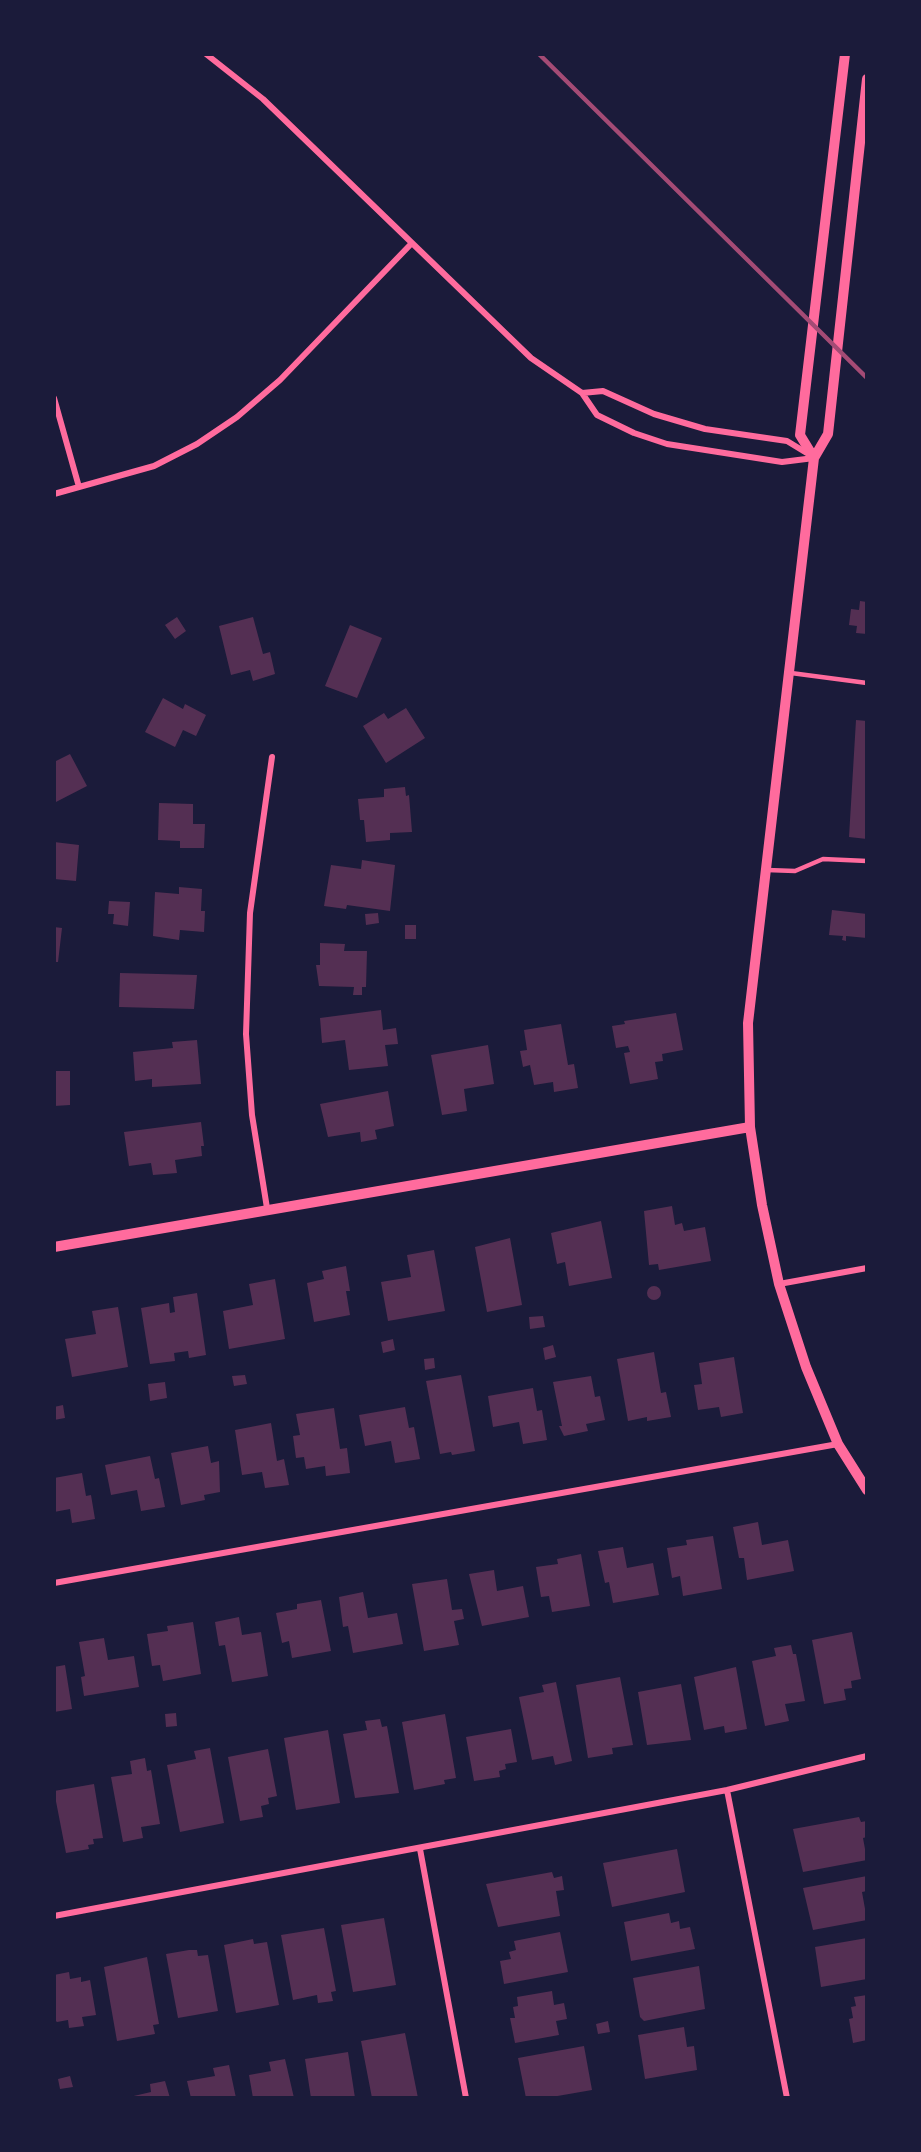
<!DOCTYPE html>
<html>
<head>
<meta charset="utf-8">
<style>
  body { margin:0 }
  #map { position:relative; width:921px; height:2152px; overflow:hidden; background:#1b1b3a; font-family:Mulish,sans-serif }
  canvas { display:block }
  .frame { position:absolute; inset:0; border:56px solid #1b1b3a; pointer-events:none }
</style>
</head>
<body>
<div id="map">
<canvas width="921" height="2152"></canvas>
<div class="frame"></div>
</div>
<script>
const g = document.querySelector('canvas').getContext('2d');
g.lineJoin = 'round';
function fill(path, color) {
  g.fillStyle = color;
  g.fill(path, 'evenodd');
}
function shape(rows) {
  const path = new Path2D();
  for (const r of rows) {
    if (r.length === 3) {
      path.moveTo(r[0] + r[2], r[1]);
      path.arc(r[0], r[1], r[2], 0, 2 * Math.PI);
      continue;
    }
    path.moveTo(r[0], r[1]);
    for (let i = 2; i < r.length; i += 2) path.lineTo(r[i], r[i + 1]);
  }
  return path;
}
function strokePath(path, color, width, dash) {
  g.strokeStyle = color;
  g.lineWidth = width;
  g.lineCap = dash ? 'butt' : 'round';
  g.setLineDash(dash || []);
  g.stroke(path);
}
const building = shape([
  [860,601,867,602,867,634,856,633,857,626,849,625,851,609,859,610],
  [177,617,186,631,175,639,165,625],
  [253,617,263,654,270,652,275,674,253,681,250,670,231,675,219,626],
  [350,625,382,638,357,698,325,686],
  [163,698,183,709,185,704,206,715,196,736,183,730,175,747,145,732],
  [406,708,425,738,386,763,363,726,384,713,388,719],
  [856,720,867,721,867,839,849,837],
  [70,754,87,786,54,803,54,762],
  [405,787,406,796,409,795,412,832,390,833,390,840,366,842,364,820,360,820,358,799,384,797,384,789],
  [159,803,193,804,193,824,205,824,204,848,180,848,180,841,158,840],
  [54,842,79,845,76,881,54,879],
  [362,860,395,865,390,911,347,905,346,909,324,906,331,865,361,869],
  [179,887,202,889,201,911,205,911,204,932,180,930,179,940,153,936,155,892,179,894],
  [109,901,130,902,128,926,113,924,114,914,108,914],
  [832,910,867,914,867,938,846,936,846,941,842,940,843,936,829,935],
  [378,913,379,923,366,925,365,914],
  [405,925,416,925,416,939,405,939],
  [54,927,62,928,58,962,54,962],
  [320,943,345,944,344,951,367,951,366,987,362,987,362,995,353,995,354,987,319,986,316,965,320,965],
  [120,973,197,975,194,1009,119,1007],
  [381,1010,383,1030,396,1028,398,1044,385,1045,388,1066,349,1070,345,1040,322,1043,320,1018],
  [676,1013,683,1050,662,1054,663,1061,655,1062,658,1079,630,1084,624,1053,630,1052,628,1046,616,1048,612,1026,625,1024,624,1021],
  [561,1024,568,1065,574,1064,578,1088,554,1092,553,1082,534,1085,530,1065,523,1067,520,1051,527,1050,524,1030],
  [197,1040,201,1084,152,1087,152,1079,135,1081,133,1052,173,1048,172,1042],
  [488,1045,494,1084,464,1089,467,1111,442,1115,431,1055],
  [54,1071,70,1071,70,1105,54,1106],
  [388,1091,394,1126,375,1130,377,1139,361,1142,360,1132,328,1137,320,1104],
  [201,1122,204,1146,201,1146,202,1156,175,1160,177,1173,153,1175,151,1163,129,1166,124,1132],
  [672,1206,675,1225,682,1223,684,1231,705,1227,711,1261,659,1270,658,1264,649,1265,644,1211],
  [601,1221,612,1278,569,1286,565,1262,557,1264,551,1233],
  [510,1238,522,1305,487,1312,475,1247],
  [434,1250,445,1311,388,1321,381,1282,411,1277,407,1255],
  [346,1266,350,1291,346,1291,350,1315,314,1322,307,1283,324,1279,322,1271],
  [275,1279,285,1339,229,1349,223,1311,253,1305,249,1284],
  [654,1293,7],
  [197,1293,206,1355,189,1358,188,1351,174,1353,175,1361,150,1364,141,1308,169,1303,170,1313,175,1312,173,1297],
  [118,1307,128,1367,72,1377,65,1339,96,1334,92,1311],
  [543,1316,545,1327,530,1329,529,1317],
  [393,1339,395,1350,383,1353,381,1342],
  [553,1345,556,1357,545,1360,543,1348],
  [654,1352,661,1393,666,1392,671,1417,647,1421,647,1417,628,1421,617,1359],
  [734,1357,743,1413,721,1417,719,1407,698,1410,694,1385,702,1384,699,1363],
  [434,1358,435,1368,425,1370,424,1359],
  [245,1375,247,1384,234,1386,232,1376],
  [461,1375,475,1451,452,1455,451,1452,440,1454,426,1381],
  [591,1376,595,1397,600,1396,605,1420,586,1424,588,1431,564,1436,559,1426,562,1426,553,1382],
  [165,1382,167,1398,150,1401,148,1384],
  [533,1388,537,1411,542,1410,547,1440,523,1444,519,1422,493,1427,488,1396],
  [63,1405,65,1418,54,1420,54,1407],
  [405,1407,409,1428,414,1427,420,1459,395,1463,391,1441,365,1446,359,1415],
  [334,1408,340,1449,347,1448,350,1473,326,1476,325,1466,306,1469,304,1457,296,1458,293,1436,300,1435,296,1414],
  [271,1423,277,1461,284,1459,289,1485,265,1488,262,1472,242,1475,235,1430],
  [208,1446,211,1463,219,1461,220,1492,204,1495,205,1500,181,1505,171,1453],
  [150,1456,155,1479,159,1478,165,1507,141,1511,137,1490,111,1495,105,1465],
  [82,1473,86,1496,91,1495,95,1519,72,1523,70,1509,54,1512,54,1478],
  [758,1522,762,1545,788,1540,794,1571,747,1580,744,1558,739,1558,733,1527],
  [713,1536,722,1589,683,1596,680,1576,672,1578,667,1548,687,1545,686,1540],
  [623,1547,627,1568,653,1563,659,1595,613,1603,609,1582,605,1583,598,1551],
  [581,1554,590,1606,552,1612,549,1596,541,1597,536,1567,558,1564,557,1559],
  [494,1570,497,1591,523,1586,529,1617,482,1626,469,1574],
  [447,1579,452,1610,462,1609,464,1619,454,1621,459,1645,424,1651,412,1584],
  [363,1592,368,1618,397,1613,403,1644,353,1653,348,1626,343,1627,339,1597],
  [321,1600,331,1651,292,1658,289,1641,282,1643,276,1613,297,1609,297,1604],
  [239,1617,242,1635,261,1632,268,1676,232,1682,225,1645,219,1646,215,1622],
  [193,1622,201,1674,163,1681,160,1665,152,1666,147,1634,168,1631,167,1626],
  [852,1632,861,1679,851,1681,852,1688,844,1689,846,1700,824,1704,812,1640],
  [104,1638,108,1660,134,1656,139,1687,84,1696,81,1677,85,1676,79,1642],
  [791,1645,793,1654,796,1654,805,1701,785,1704,789,1721,765,1726,752,1661,776,1656,774,1648],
  [65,1665,72,1709,54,1712,54,1667],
  [736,1667,747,1729,725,1733,724,1726,704,1730,694,1677],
  [620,1677,633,1745,612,1748,613,1754,588,1758,576,1685],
  [556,1682,572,1761,555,1765,553,1756,532,1760,519,1697,544,1692,542,1685],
  [681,1684,691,1740,647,1745,638,1692],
  [176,1713,177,1726,166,1727,165,1714],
  [445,1714,456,1778,444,1780,445,1784,414,1790,402,1722],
  [380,1719,382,1727,387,1726,399,1793,355,1798,343,1734,367,1730,365,1721],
  [511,1729,517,1762,505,1764,506,1769,499,1771,500,1777,474,1781,466,1737],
  [328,1730,340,1803,296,1810,284,1738],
  [210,1748,224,1823,180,1832,167,1765,196,1759,194,1751],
  [268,1749,277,1796,268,1798,269,1804,261,1806,263,1817,240,1821,228,1757],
  [145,1758,147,1771,151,1770,160,1824,141,1827,143,1838,123,1842,111,1777,132,1774,130,1761],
  [94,1784,103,1838,93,1839,94,1844,88,1845,89,1849,66,1853,54,1791],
  [859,1817,861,1822,867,1821,867,1837,863,1838,867,1860,803,1872,793,1829],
  [677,1849,685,1892,612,1907,603,1863],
  [552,1872,554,1878,562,1876,564,1890,556,1891,560,1916,498,1927,486,1884],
  [867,1876,867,1891,862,1892,867,1920,813,1930,803,1888],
  [669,1913,671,1923,679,1921,680,1929,690,1927,695,1949,631,1961,624,1922],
  [384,1918,396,1985,353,1992,341,1925],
  [324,1928,336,1991,331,1992,333,2001,318,2003,317,1995,293,2000,281,1935],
  [560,1932,568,1972,504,1984,500,1961,511,1959,509,1952,516,1950,514,1941],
  [867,1938,867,1979,821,1987,815,1947],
  [253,1939,254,1944,267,1942,279,2005,236,2013,224,1945],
  [189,1950,197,1950,198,1956,208,1955,218,2011,178,2018,166,1954],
  [147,1957,159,2024,153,2025,155,2034,117,2041,104,1967],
  [699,1966,705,2009,644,2021,640,2017,633,1978],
  [69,1972,70,1979,81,1977,81,1982,90,1980,96,2015,82,2017,84,2026,69,2028,68,2020,57,2022,54,2019,54,1975],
  [552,1991,554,2005,564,2003,567,2019,556,2021,559,2035,515,2043,510,2018,515,2018,513,2007,518,2006,517,1997],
  [867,1995,867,2040,853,2043,849,2019,853,2018,851,2007,856,2006,854,1997],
  [608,2021,610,2032,598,2034,596,2024],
  [684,2027,687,2047,694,2046,697,2070,645,2079,638,2035],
  [405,2033,418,2098,372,2098,361,2041],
  [584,2046,592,2090,546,2098,526,2098,518,2058],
  [348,2052,355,2098,311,2098,305,2059],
  [285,2059,294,2098,253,2098,249,2075,271,2071,269,2062],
  [229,2065,236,2098,191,2098,187,2081,215,2076,213,2068],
  [70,2076,73,2087,60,2089,58,2079],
  [165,2081,170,2098,125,2098,151,2092,150,2084]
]);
const service = shape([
  [791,673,867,683],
  [767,870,795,871,823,859,867,861]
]);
const minor = shape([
  [206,54,263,99,531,358,582,393,597,415,634,433,667,444,782,462,814,458],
  [582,393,603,391,654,414,705,429,787,441,810,455],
  [54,398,79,487],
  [54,494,154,466,197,444,237,417,280,380,411,244],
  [267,1208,252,1115,246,1034,250,913,272,757],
  [779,1284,867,1268],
  [54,1583,838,1444],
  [727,1790,787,2098],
  [420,1849,466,2098],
  [54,1916,727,1790,867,1756]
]);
const tertiary = shape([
  [867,79,828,434,814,458,748,1023,750,1127,762,1205,779,1284,806,1367,838,1444,867,1490],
  [814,458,800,435,845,54],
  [54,1247,750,1127]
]);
const rail = shape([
  [539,54,867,378]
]);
fill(building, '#542f53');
strokePath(service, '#ff6b9d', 4.5);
strokePath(minor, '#ff6b9d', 6);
strokePath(tertiary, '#ff6b9d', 10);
strokePath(rail, '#a44b75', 4.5);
</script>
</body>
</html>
